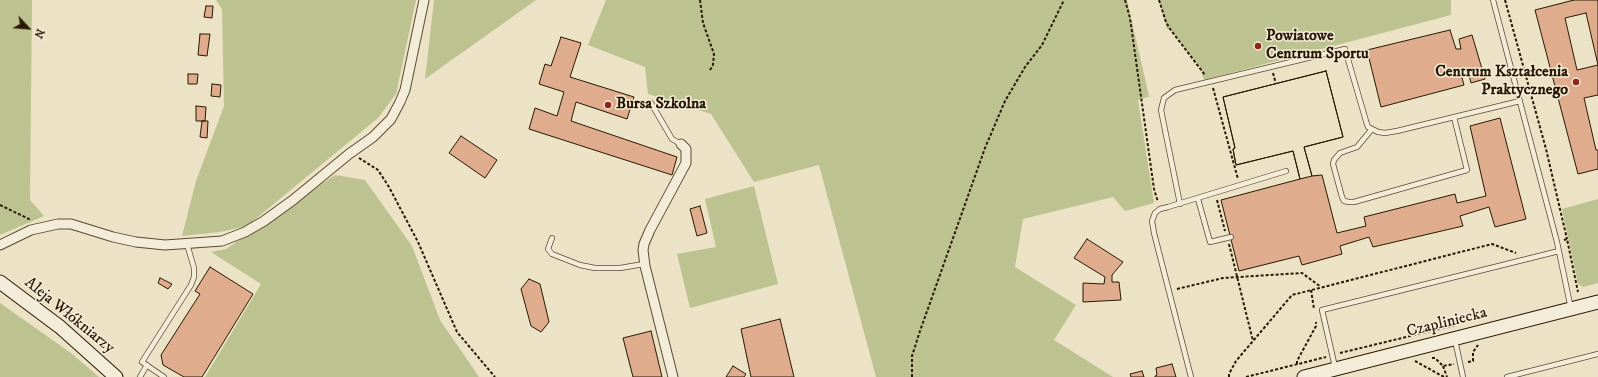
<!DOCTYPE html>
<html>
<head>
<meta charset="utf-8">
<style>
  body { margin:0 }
  #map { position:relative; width:1598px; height:377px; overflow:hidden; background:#ece2c5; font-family:"IM FELL DW Pica",serif }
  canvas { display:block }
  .north { position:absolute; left:8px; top:8px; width:40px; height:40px; -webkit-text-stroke:3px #f3ecd9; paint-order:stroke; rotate:116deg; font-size:11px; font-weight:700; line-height:16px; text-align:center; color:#291801 }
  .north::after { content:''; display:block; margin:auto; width:14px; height:18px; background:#291801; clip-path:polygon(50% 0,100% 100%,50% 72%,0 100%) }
</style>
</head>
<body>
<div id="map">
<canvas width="1598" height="377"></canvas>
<div class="north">N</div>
</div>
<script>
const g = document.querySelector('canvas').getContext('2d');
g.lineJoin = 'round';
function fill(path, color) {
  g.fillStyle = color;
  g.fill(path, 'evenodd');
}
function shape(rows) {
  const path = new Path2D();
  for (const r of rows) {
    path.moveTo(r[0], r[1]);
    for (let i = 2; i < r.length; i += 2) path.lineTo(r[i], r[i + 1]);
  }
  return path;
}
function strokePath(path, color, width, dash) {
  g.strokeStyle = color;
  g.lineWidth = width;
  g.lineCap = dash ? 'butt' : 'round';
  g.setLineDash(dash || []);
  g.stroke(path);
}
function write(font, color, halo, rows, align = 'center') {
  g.font = font + ' "IM FELL DW Pica",serif';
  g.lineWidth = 3;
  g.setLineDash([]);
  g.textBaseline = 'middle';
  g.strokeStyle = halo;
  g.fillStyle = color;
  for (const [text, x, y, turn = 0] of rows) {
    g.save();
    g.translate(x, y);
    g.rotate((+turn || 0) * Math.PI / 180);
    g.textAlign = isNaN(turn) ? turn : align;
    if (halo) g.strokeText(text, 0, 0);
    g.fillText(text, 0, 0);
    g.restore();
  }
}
const green = shape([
  [0,0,32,0,30,200,44,216,0,235],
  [216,0,416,0,396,94,378,118,247,226,220,232,182,236,196,181,224,106,222,9],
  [434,0,536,0,425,79],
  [606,0,1127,0,1149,96,1154,95,1138,100,1154,203,1125,211,1113,197,1023,219,1015,267,1076,305,1054,340,1113,377,876,377,819,165,754,182,711,114,648,94,645,67,588,45],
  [1159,0,1451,0,1451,15,1204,80,1200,67,1170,29,1167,29],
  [335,175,365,180,412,246,440,320,479,377,205,377,261,284,211,252,226,249],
  [754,186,778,284,690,308,677,254,716,247,705,199],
  [1598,199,1598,283,1583,287,1578,284,1562,209],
  [0,303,71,353,99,377,0,377]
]);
const building = shape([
  [1574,0,1598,0,1598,95,1584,98,1596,150,1598,150,1598,169,1578,174,1535,10,1574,0],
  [1586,13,1598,65,1577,70,1565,18,1586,13],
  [206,6,213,6,212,18,204,17,206,6],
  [1450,30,1456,49,1461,49,1459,39,1472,35,1485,79,1471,83,1468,71,1460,71,1464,85,1381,107,1367,50,1450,30],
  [200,34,210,34,207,56,198,55,200,34],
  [561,37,581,43,570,77,634,97,627,119,576,102,571,121,677,157,672,175,529,129,535,108,557,116,564,92,539,84,545,64,551,66,561,37],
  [1326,71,1343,137,1304,147,1312,176,1300,179,1293,151,1236,165,1233,149,1235,148,1223,97,1326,71],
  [1326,71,1343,137,1304,147,1312,176,1322,175,1337,233,1366,226,1364,217,1455,194,1457,203,1486,196,1470,126,1500,118,1526,219,1495,227,1489,207,1460,216,1463,226,1373,247,1369,237,1340,246,1342,254,1302,265,1299,256,1239,271,1221,200,1300,179,1293,151,1236,165,1233,149,1235,148,1223,97,1326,71],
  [188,74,198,74,197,84,188,84,188,74],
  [212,84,221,85,220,97,211,96,212,84],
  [196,106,206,107,205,121,196,121,196,106],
  [202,121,208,121,207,138,200,137,202,121],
  [461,136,497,160,485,178,449,153,461,136],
  [700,206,707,233,697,236,690,209,700,206],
  [1087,239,1123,262,1112,275,1112,282,1119,282,1121,300,1083,302,1083,283,1104,284,1105,277,1074,258,1087,239],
  [210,267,253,294,202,377,184,377,163,365,161,355,200,294,195,291,210,267],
  [160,278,172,284,168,289,158,283,160,278],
  [529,279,540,284,549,322,541,332,531,326,521,289,529,279],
  [780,319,794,377,751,377,741,329,780,319],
  [651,331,662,377,633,377,623,338,651,331],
  [1172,364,1176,377,1155,377,1155,376,1157,375,1156,368,1172,364],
  [733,366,746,374,744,377,726,377,733,366],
  [1142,371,1144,377,1131,377,1130,374,1142,371]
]);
const path = shape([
  [700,0,703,23,714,54,713,65,710,70],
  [1125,0,1130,18,1154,189,1158,202],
  [1159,0,1166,22,1170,29,1205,75],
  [1505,0,1546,149,1567,239],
  [1273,73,1276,84],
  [1213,88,1238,179],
  [359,158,378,170,389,187,418,242,457,332,495,377],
  [1217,200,1225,231],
  [0,205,31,220],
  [1564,240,1567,239,1578,292],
  [1229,244,1253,341],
  [1177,289,1223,278,1302,273,1321,287],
  [1311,290,1314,309],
  [1340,353,1456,325],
  [1432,358,1435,358,1443,366,1454,364],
  [1415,361,1444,377],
  [1468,362,1473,361,1473,352,1478,345],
  [1297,364,1297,361,1316,326,1316,322],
  [1443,366,1447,377],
  [912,377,912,356,920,331,985,148,1005,101,1025,67,1042,45,1064,0],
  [1229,377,1229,374,1236,361,1292,295,1492,244,1516,253],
  [1246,377,1326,357]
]);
const lane = shape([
  [1493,0,1557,242,1571,309],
  [651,103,672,139,681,144],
  [1372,129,1357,147,1340,153,1334,160,1333,164,1342,197,1344,201,1349,202,1354,202,1467,170,1454,117],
  [1198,199,1210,242,1231,237],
  [1180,204,1161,110,1164,98,1175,90,1345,49,1366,121,1368,127,1378,132,1385,133,1397,131,1520,101],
  [552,238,548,249,552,254,580,265,595,268,620,268,644,264],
  [1455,340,1463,377],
  [1335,367,1322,310,1559,251],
  [140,377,147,365],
  [164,377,142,362,191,285,194,277,194,268,187,244],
  [1191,377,1154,233,1152,221,1155,213,1160,209,1168,207,1286,171],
  [1507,377,1598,354]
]);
const street = shape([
  [0,245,31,230,58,224,71,224,113,237,136,242,165,245,222,241,245,232,264,221,293,200,349,154,373,137,391,119,400,102,405,90,424,0],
  [673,377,645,266,643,250,644,244,650,230,686,163,686,149,681,144]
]);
const secondary = shape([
  [0,282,60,327,116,377],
  [1304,377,1598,302]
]);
const markers = [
  [1258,46,4,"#8f2418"],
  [1576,82,4,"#8f2418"],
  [608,105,4,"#8f2418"]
];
const poiNames = [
  ["Powiatowe",1266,37],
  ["Centrum Sportu",1266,55],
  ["Centrum Kształcenia",1568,73,"right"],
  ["Praktycznego",1568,91,"right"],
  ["Bursa Szkolna",616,105]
];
const streetNames = [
  ["Aleja Włókniarzy",69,316,39],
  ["Czapliniecka",1447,323,-14]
];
fill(green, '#bdc291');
fill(building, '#dfac8d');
strokePath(building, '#291801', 1);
strokePath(lane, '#5a4a32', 6);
strokePath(street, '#5a4a32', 11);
strokePath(secondary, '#291801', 15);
strokePath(path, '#291801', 2, [3, 2]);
strokePath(lane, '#f3ecd9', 4.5);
strokePath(street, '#f3ecd9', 9);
strokePath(secondary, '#f3ecd9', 13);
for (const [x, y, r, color] of markers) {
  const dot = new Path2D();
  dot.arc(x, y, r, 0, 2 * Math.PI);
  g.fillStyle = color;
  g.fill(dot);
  strokePath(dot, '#f3ecd9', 1.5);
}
write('bold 16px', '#291801', '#f3ecd9', poiNames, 'left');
write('16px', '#291801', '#f3ecd9', streetNames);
</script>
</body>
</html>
